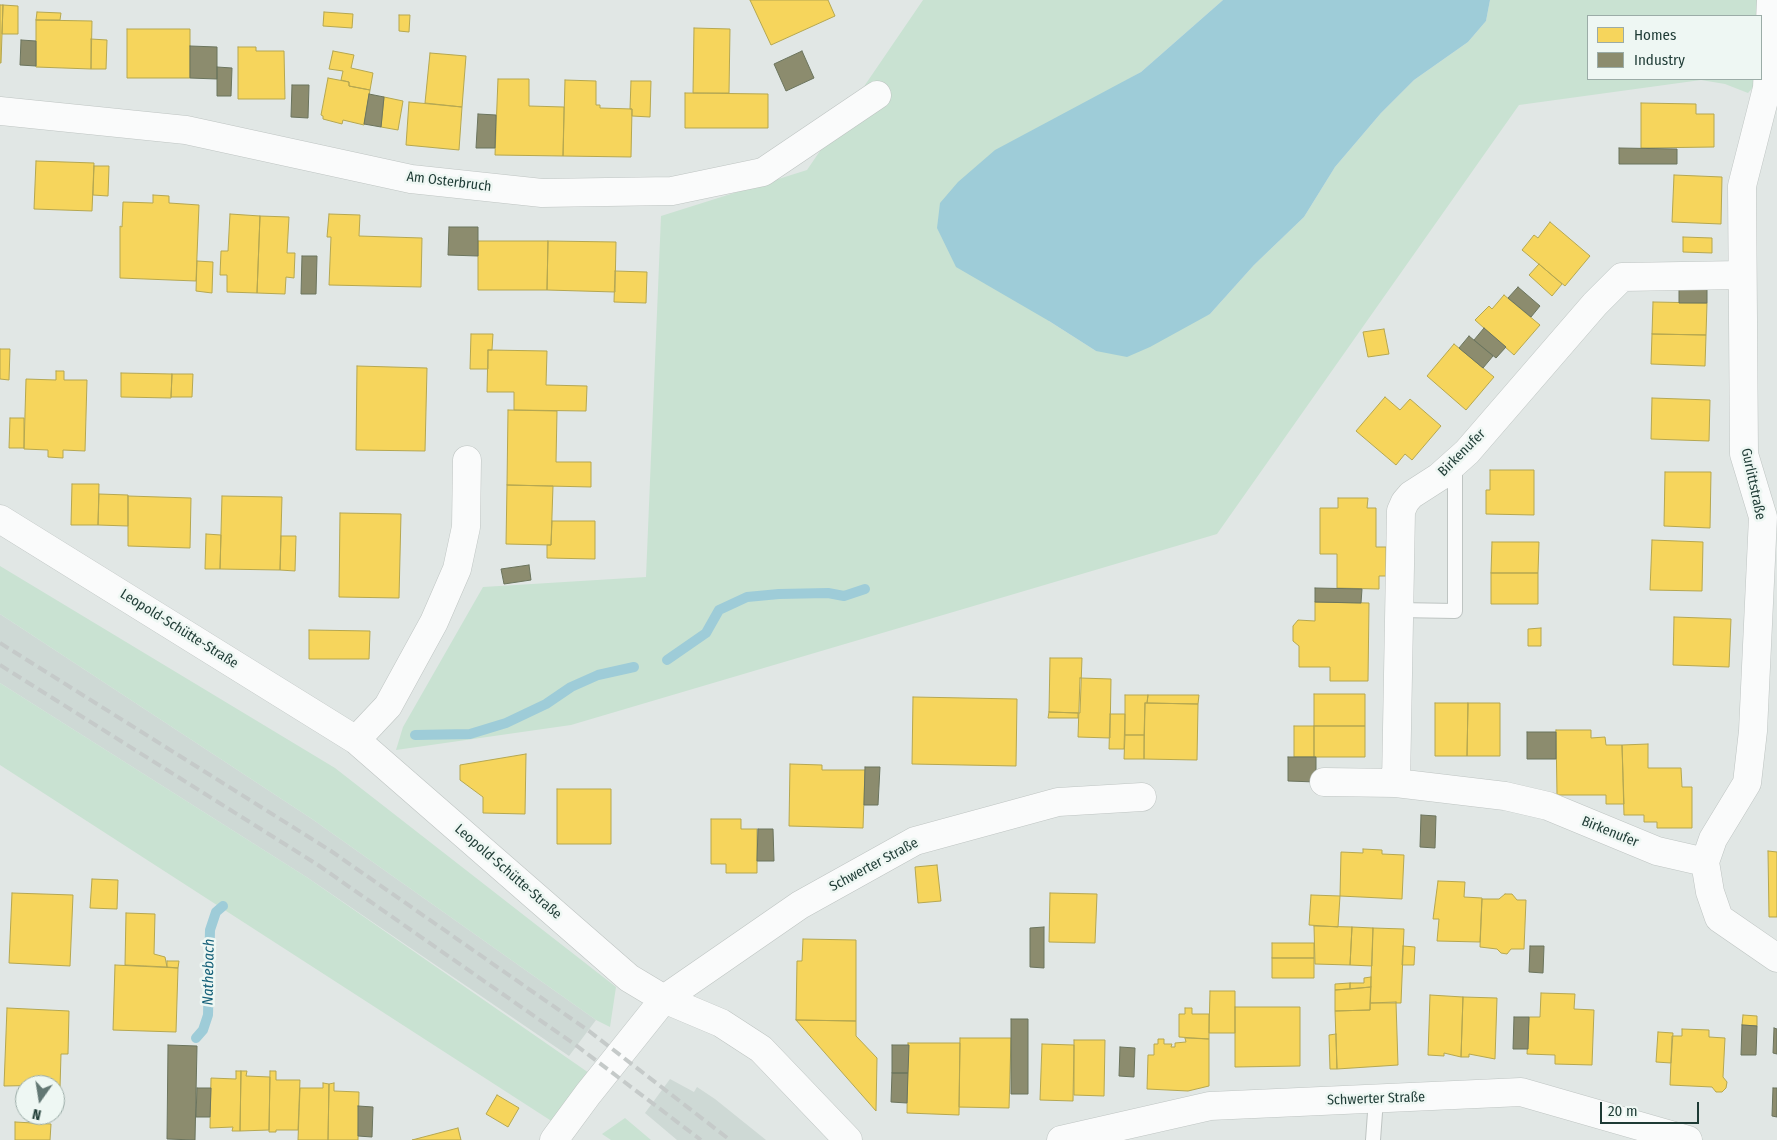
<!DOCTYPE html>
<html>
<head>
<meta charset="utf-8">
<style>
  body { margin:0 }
  #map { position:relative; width:1777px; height:1140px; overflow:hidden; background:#e1e7e5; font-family:"Fira Sans Condensed",sans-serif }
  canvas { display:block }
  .legend { position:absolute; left:1587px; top:15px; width:175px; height:65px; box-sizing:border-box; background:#eef7f3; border:1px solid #9baca7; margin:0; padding:6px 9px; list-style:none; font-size:15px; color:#1e3b35 }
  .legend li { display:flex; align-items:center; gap:10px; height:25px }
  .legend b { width:25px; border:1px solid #9baca7 }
  .north { position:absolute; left:15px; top:1075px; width:50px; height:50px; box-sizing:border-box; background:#eef7f3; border:1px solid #9baca7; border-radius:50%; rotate:193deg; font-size:14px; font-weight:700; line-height:20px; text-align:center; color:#1e3b35 }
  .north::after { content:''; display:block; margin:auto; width:18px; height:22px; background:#627773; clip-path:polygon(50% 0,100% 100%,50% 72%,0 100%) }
  .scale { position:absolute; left:1600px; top:1102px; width:99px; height:22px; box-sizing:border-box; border:2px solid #1e3b35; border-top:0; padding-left:6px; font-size:15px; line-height:18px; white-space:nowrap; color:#1e3b35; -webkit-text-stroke:4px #eef7f3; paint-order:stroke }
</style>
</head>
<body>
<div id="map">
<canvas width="1777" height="1140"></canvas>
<ul class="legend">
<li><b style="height:14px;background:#f6d55c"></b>Homes</li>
<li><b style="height:14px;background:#8c8c6e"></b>Industry</li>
</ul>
<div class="north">N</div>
<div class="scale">20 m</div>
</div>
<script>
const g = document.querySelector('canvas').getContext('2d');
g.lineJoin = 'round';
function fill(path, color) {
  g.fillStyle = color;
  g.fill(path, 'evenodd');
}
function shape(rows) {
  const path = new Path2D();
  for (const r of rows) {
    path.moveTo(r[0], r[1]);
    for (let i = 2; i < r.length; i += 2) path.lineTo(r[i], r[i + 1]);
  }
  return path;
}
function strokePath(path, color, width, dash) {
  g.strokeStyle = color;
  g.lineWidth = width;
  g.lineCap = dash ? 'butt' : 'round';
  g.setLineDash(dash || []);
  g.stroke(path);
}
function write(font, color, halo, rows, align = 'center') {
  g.font = font + ' "Fira Sans Condensed",sans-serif';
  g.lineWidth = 5;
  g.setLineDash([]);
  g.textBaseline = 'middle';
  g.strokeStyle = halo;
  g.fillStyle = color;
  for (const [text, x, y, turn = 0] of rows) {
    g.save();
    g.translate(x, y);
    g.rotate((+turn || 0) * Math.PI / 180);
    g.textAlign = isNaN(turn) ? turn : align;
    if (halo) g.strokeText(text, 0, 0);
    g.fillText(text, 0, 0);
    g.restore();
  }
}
const built = shape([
  [0,614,312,819,596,1020,569,1056,308,878,0,683],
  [670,1079,694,1092,697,1087,715,1099,766,1140,677,1140,645,1113]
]);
const green = shape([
  [923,0,1223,0,1141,72,1094,99,1049,321,1096,351,1210,314,1254,265,1304,217,1335,167,1381,113,1414,80,1468,42,1486,21,1490,0,1757,0,1757,16,1588,16,1588,79,1755,79,1755,85,1748,93,1725,84,1701,80,1519,105,1217,534,571,725,396,750,403,727,483,587,646,577,661,216,807,170],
  [0,566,335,768,616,987,610,1027,596,1020,312,819,0,614],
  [0,683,308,878,589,1073,553,1122,0,765],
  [625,1118,651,1140,611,1140,602,1134]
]);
const water = shape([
  [1223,0,1490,0,1486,21,1468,42,1414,80,1381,113,1335,167,1304,217,1254,265,1210,314,1150,347,1127,357,1096,351,1049,321,956,267,937,228,940,203,958,182,995,150,1141,72]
]);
const homes = shape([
  [750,0,828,0,835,16,771,45,750,0],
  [0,5,3,5,1,63,0,63,0,5],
  [3,5,18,6,18,34,2,34,3,5],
  [37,12,61,13,60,20,36,20,37,12],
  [324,12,353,14,352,28,323,26,324,12],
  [399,15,410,15,409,32,399,31,399,15],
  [36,20,92,21,91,69,36,67,36,20],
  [694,28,730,29,729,93,693,93,694,28],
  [127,29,190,29,190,78,127,78,127,29],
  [91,39,107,40,106,69,91,69,91,39],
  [238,47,256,47,256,51,284,51,285,99,238,99,238,47],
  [333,51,354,55,351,68,373,73,370,90,349,86,349,82,341,80,343,71,329,69,333,51],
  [430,53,466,56,462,107,425,103,430,53],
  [328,78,349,82,349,86,370,90,364,125,343,120,342,124,323,119,323,116,321,115,328,78],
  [498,79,529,79,529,106,564,107,563,156,495,155,498,79],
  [565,80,596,81,596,105,600,105,600,108,632,109,631,157,563,156,565,80],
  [631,81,651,81,650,117,632,116,632,109,630,109,631,81],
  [685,93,768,94,768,128,685,128,685,93],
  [384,97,403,101,398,130,381,127,384,97],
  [409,102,462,107,459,150,406,145,409,102],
  [1641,103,1696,104,1696,114,1714,114,1714,147,1641,148,1641,103],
  [36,161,94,163,92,211,34,209,36,161],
  [94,166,109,166,108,196,93,195,94,166],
  [1674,175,1722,177,1721,224,1672,222,1674,175],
  [153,195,169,196,169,203,199,205,196,281,120,278,120,226,122,227,123,202,153,203,153,195],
  [230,214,260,216,257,293,227,292,227,275,220,275,221,251,228,251,230,214],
  [329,214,360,215,359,236,422,238,421,287,329,285,331,237,327,237,329,214],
  [260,216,289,217,287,253,295,253,294,278,286,277,285,294,257,293,260,216],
  [1550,222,1590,256,1565,286,1522,250,1534,235,1538,238,1550,222],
  [1683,237,1712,238,1712,253,1683,252,1683,237],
  [478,241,548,241,547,290,478,290,478,241],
  [548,241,616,242,615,292,547,290,548,241],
  [197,261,213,262,212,293,196,291,197,261],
  [1539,264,1562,284,1552,296,1529,275,1539,264],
  [615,271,647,272,646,303,614,302,615,271],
  [1504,295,1540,325,1514,355,1475,320,1489,306,1492,309,1504,295],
  [1653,302,1707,303,1706,335,1652,334,1653,302],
  [1384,329,1389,354,1368,357,1363,332,1384,329],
  [471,334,493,334,492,350,488,350,488,369,470,369,471,334],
  [1652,334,1706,335,1705,366,1651,364,1652,334],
  [1454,344,1494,377,1466,410,1427,376,1454,344],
  [0,349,10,349,9,380,0,379,0,349],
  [488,350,547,351,546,385,587,386,586,411,514,410,514,392,487,392,488,350],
  [357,366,427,368,425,451,356,450,357,366],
  [56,371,64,371,64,380,87,380,85,451,63,450,63,458,48,457,48,450,24,449,26,379,56,380,56,371],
  [121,373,172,374,171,398,121,397,121,373],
  [172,374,193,374,192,397,171,397,172,374],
  [1385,397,1400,410,1410,399,1441,426,1412,460,1405,454,1396,465,1356,431,1385,397],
  [1652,398,1710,400,1709,441,1651,439,1652,398],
  [508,410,557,411,556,462,591,462,591,487,507,485,508,410],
  [10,418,24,418,24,448,9,448,10,418],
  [1490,470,1534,470,1534,515,1486,514,1486,490,1490,490,1490,470],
  [1665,472,1711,472,1710,528,1664,526,1665,472],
  [72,484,99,484,98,525,71,525,72,484],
  [507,485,553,486,551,545,506,544,507,485],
  [99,494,128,495,128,526,98,525,99,494],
  [128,496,191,498,190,548,128,546,128,496],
  [222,496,282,497,280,570,220,569,222,496],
  [1338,498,1368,498,1367,508,1376,508,1376,547,1386,547,1386,576,1379,576,1379,589,1337,588,1337,554,1320,554,1320,508,1338,508,1338,498],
  [340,513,401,514,399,598,339,597,340,513],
  [552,521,595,521,595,559,547,558,547,545,551,545,552,521],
  [206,534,221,535,220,569,205,569,206,534],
  [281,536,296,536,295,571,280,570,281,536],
  [1652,540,1703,542,1702,591,1650,590,1652,540],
  [1492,542,1539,542,1538,573,1491,573,1492,542],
  [1491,573,1538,573,1538,604,1491,604,1491,573],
  [1315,602,1369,603,1368,681,1330,681,1330,667,1299,667,1299,646,1293,641,1293,626,1298,620,1315,621,1315,602],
  [1674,617,1731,619,1729,667,1673,665,1674,617],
  [1541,628,1541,646,1528,646,1528,629,1541,628],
  [309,630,370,631,369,659,309,659,309,630],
  [1050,658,1082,658,1080,713,1049,712,1050,658],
  [1080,678,1111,679,1110,738,1078,737,1080,678],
  [1314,694,1365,694,1365,726,1314,726,1314,694],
  [1125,695,1148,695,1147,703,1145,703,1144,735,1125,735,1125,695],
  [1148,695,1199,695,1198,704,1147,703,1148,695],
  [913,697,1017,699,1016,766,912,764,913,697],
  [1145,703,1198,704,1197,760,1144,759,1145,703],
  [1435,703,1468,703,1467,756,1435,756,1435,703],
  [1468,703,1500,703,1500,756,1467,756,1468,703],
  [1049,712,1078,713,1078,718,1048,718,1049,712],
  [1110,714,1125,714,1124,749,1109,749,1110,714],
  [1294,726,1314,726,1314,757,1294,757,1294,726],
  [1314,726,1365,726,1365,757,1314,757,1314,726],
  [1556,730,1591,730,1591,738,1605,737,1606,745,1622,745,1624,804,1606,804,1606,795,1557,795,1556,730],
  [1125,735,1144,735,1144,759,1124,759,1125,735],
  [1648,744,1648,768,1681,768,1682,787,1692,787,1692,828,1657,828,1657,822,1644,822,1644,815,1624,815,1622,745,1648,744],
  [526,754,525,814,483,813,483,797,460,780,460,765,526,754],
  [790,764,822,765,822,770,865,770,863,828,789,826,790,764],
  [557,789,611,789,611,844,557,844,557,789],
  [711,819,741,819,741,829,757,829,757,873,726,873,726,864,711,864,711,819],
  [1363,849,1382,850,1382,854,1404,855,1402,899,1340,896,1341,852,1363,853,1363,849],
  [1768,851,1777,852,1777,917,1769,917,1768,851],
  [937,865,941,901,918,903,915,867,937,865],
  [92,879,118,880,117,909,90,908,92,879],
  [1438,881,1465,882,1464,897,1482,898,1480,942,1437,941,1439,919,1433,919,1438,881],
  [12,893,73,895,70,966,9,963,12,893],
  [1050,893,1097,894,1095,943,1049,942,1050,893],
  [1505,894,1512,894,1517,900,1526,900,1524,949,1511,949,1507,954,1501,953,1497,949,1480,947,1482,899,1499,899,1505,894],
  [1311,895,1340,896,1338,927,1309,925,1311,895],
  [126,913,155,914,154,954,165,957,167,967,125,965,126,913],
  [1314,926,1352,927,1350,965,1315,964,1314,926],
  [1352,927,1373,928,1372,966,1350,965,1352,927],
  [1373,928,1404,929,1401,1003,1370,1003,1373,928],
  [803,939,856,940,856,1021,796,1020,797,961,802,961,803,939],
  [1272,943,1314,943,1314,958,1272,958,1272,943],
  [1403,946,1415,947,1414,965,1402,965,1403,946],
  [1272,958,1314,958,1314,978,1272,978,1272,958],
  [167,961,179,961,178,968,167,967,167,961],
  [115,965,178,968,176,1032,113,1030,115,965],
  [1371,977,1371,987,1350,989,1350,983,1364,983,1364,978,1371,977],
  [1350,983,1350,989,1335,990,1335,984,1350,983],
  [1371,987,1370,1010,1335,1011,1335,990,1371,987],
  [1210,991,1235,991,1235,1033,1209,1033,1210,991],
  [1541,993,1575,994,1574,1009,1594,1010,1592,1065,1555,1064,1555,1055,1527,1054,1529,1017,1540,1017,1541,993],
  [1430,995,1463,997,1461,1057,1444,1053,1444,1056,1428,1055,1430,995],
  [1463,997,1497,998,1495,1059,1469,1054,1469,1057,1461,1057,1463,997],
  [1396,1002,1398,1065,1337,1069,1335,1011,1370,1010,1370,1003,1396,1002],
  [1235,1007,1300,1007,1300,1066,1235,1067,1235,1007],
  [7,1008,69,1011,68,1054,61,1054,60,1088,55,1088,55,1085,4,1086,7,1008],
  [1185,1008,1192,1008,1192,1014,1209,1014,1209,1039,1179,1037,1179,1014,1185,1014,1185,1008],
  [1743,1015,1757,1016,1757,1026,1742,1025,1743,1015],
  [796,1020,856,1021,856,1036,877,1058,876,1111,796,1020],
  [1682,1029,1709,1030,1709,1037,1725,1038,1723,1077,1727,1082,1726,1088,1722,1092,1716,1092,1712,1087,1670,1085,1672,1036,1682,1036,1682,1029],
  [1658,1032,1673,1033,1671,1063,1656,1062,1658,1032],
  [1336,1034,1337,1069,1330,1069,1329,1035,1336,1034],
  [960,1038,1011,1038,1009,1108,959,1107,960,1038],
  [1185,1038,1209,1039,1209,1086,1188,1091,1147,1089,1148,1055,1154,1055,1154,1044,1158,1044,1158,1039,1164,1039,1164,1044,1172,1044,1171,1047,1175,1047,1175,1043,1186,1042,1185,1038],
  [1074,1040,1105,1040,1104,1096,1074,1095,1074,1040],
  [908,1043,960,1043,959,1115,907,1113,908,1043],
  [1042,1044,1074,1045,1073,1101,1040,1100,1042,1044],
  [236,1071,241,1071,240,1131,232,1131,233,1127,210,1128,211,1078,236,1079,236,1071],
  [241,1071,247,1071,246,1076,270,1077,269,1130,240,1131,241,1071],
  [270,1071,276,1071,276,1080,300,1080,298,1130,276,1130,276,1132,269,1132,270,1071],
  [323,1083,329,1084,328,1140,298,1140,300,1088,323,1088,323,1083],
  [334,1083,334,1091,359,1092,358,1140,328,1140,329,1084,334,1083],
  [497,1095,519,1108,508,1127,486,1114,497,1095],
  [15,1122,51,1124,50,1140,15,1140,15,1122],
  [458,1128,461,1140,412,1140,458,1128]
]);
const industry = shape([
  [21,40,36,41,36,66,20,65,21,40],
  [190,46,217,47,217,79,190,78,190,46],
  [802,51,814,78,786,91,774,64,802,51],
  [217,67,232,68,231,96,217,96,217,67],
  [292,85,309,85,308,118,291,117,292,85],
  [369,94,384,97,381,127,364,124,369,94],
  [478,114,496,115,495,148,476,148,478,114],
  [1619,148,1677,149,1677,164,1619,164,1619,148],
  [449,227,478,227,478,256,448,255,449,227],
  [302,256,317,256,316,294,301,294,302,256],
  [1518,287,1540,306,1531,317,1508,298,1518,287],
  [1679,289,1707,289,1707,303,1679,303,1679,289],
  [1484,328,1506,347,1496,358,1474,340,1484,328],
  [1469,336,1493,356,1483,368,1459,348,1469,336],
  [529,565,531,580,504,584,501,569,529,565],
  [1315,588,1362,589,1361,603,1315,602,1315,588],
  [1527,732,1556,732,1556,759,1527,759,1527,732],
  [1288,757,1316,757,1316,782,1288,781,1288,757],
  [865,767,880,767,878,805,864,805,865,767],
  [1421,815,1436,816,1435,848,1420,847,1421,815],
  [758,829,773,829,774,861,757,861,758,829],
  [1044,927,1044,968,1030,967,1030,928,1044,927],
  [1530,946,1544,946,1543,973,1529,972,1530,946],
  [1514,1017,1529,1017,1528,1049,1513,1049,1514,1017],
  [1011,1019,1028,1019,1028,1094,1011,1094,1011,1019],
  [1742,1025,1757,1026,1756,1055,1741,1055,1742,1025],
  [1774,1028,1777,1029,1777,1054,1773,1053,1774,1028],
  [168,1045,197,1046,195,1140,167,1139,168,1045],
  [892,1045,909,1045,908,1073,892,1073,892,1045],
  [1120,1047,1135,1048,1134,1077,1119,1076,1120,1047],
  [892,1073,908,1073,907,1103,891,1102,892,1073],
  [197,1088,211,1088,210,1117,196,1117,197,1088],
  [1773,1088,1777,1088,1777,1117,1772,1116,1773,1088],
  [358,1106,373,1107,372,1137,358,1136,358,1106]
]);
const stream = shape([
  [667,660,706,633,719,610,747,597,779,594,828,593,844,596,865,589],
  [415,735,470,734,506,723,546,704,571,687,598,675,634,667],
  [196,1038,203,1030,208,1015,210,930,216,912,223,906]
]);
const lane = shape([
  [1399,610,1455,611,1455,464],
  [1373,1140,1376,1099]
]);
const street = shape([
  [1771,0,1767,88,1742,186,1744,454,1763,517,1753,731,1747,783,1713,839,1705,862,1710,892,1719,918,1777,958],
  [0,111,186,130,411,179,542,193,672,191,763,172,877,95],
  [0,519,356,740,629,978,664,999,721,1023,761,1049,848,1140],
  [356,740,388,706,434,622,457,569,466,527,467,460],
  [1324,782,1396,783,1505,796,1548,806,1657,851,1705,862],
  [1396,783,1401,511,1405,502,1411,495,1439,477,1467,452,1595,304,1622,277,1741,275],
  [554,1140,588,1094,664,999,800,905,915,841,1058,802,1142,797],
  [1061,1140,1210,1106,1521,1092,1688,1140]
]);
const rail = shape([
  [0,643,331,851,589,1031,730,1140],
  [0,665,318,865,577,1046,701,1140]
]);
const streetNames = [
  ["Am Osterbruch",449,182,7],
  ["Birkenufer",1462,453,-45],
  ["Gurlittstraße",1753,484,78],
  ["Leopold-Schütte-Straße",179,629,32],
  ["Birkenufer",1610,832,22],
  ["Schwerter Straße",874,865,-28],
  ["Leopold-Schütte-Straße",508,872,41],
  ["Schwerter Straße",1376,1099,-2]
];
const waterNames = [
  ["Nathebach",209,972,-89]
];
fill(built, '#ced9d5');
fill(green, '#c9e2d2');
fill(water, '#9eccd8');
fill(homes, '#f6d55c');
strokePath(homes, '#b5a750', 1);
fill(industry, '#8c8c6e');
strokePath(industry, '#6b745d', 1);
strokePath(stream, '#9eccd8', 10);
strokePath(lane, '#bec4c2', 16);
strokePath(street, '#bec4c2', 29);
strokePath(lane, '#fafbfb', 14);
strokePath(street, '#fafbfb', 28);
strokePath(rail, '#c5cac9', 4, [10, 5]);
write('14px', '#1e3b35', '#eef7f3', streetNames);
write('italic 15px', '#166179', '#eef7f3', waterNames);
</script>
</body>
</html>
